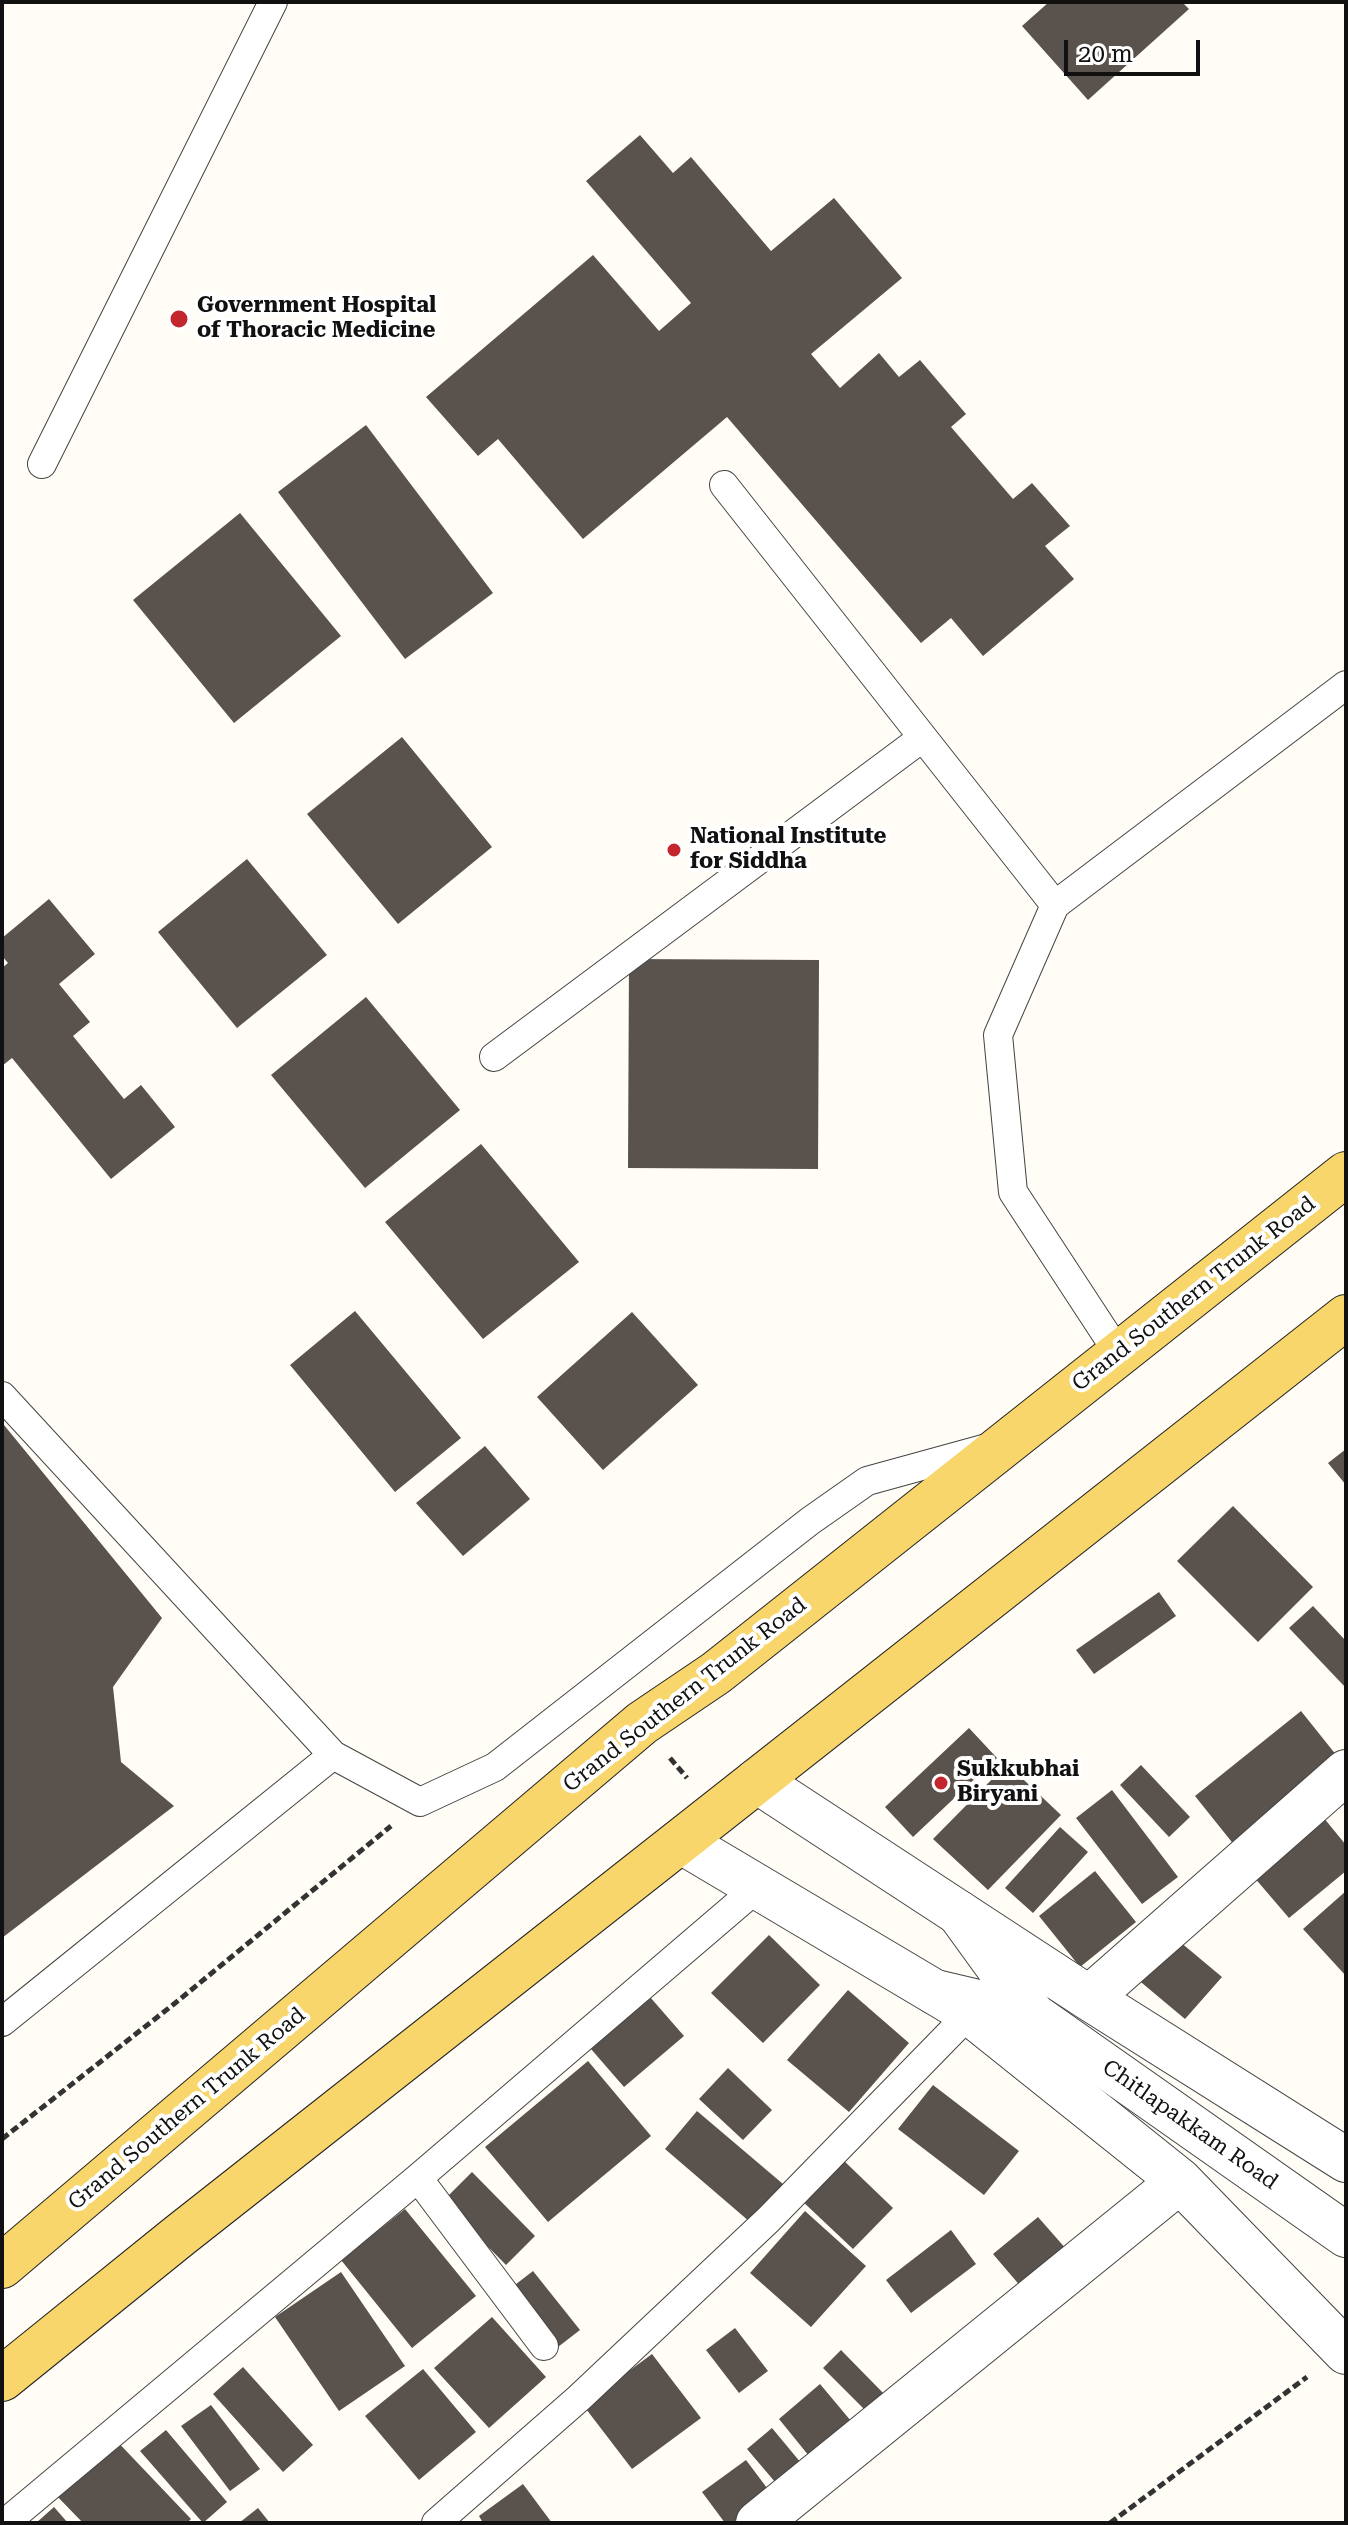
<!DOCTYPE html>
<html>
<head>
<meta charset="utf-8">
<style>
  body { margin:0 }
  #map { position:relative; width:1348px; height:2525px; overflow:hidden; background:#fffdf5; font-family:"Roboto Serif",serif }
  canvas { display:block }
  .frame { position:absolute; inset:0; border:4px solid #111; pointer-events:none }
  .scale { position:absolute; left:1064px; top:40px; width:136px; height:36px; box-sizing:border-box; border:4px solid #111; border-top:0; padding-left:10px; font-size:24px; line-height:28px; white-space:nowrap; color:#111; -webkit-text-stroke:6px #fff; paint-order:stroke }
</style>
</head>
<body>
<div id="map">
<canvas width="1348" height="2525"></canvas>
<div class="frame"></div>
<div class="scale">20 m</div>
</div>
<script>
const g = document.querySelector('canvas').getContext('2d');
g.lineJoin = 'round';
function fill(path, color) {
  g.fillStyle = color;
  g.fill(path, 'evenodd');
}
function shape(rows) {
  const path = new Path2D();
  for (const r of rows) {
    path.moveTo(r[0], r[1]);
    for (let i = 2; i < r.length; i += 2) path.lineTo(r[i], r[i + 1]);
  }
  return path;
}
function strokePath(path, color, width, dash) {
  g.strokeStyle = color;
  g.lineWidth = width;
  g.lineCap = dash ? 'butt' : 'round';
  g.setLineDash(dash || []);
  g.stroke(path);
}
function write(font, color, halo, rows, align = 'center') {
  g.font = font + ' "Roboto Serif",serif';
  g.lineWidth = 8;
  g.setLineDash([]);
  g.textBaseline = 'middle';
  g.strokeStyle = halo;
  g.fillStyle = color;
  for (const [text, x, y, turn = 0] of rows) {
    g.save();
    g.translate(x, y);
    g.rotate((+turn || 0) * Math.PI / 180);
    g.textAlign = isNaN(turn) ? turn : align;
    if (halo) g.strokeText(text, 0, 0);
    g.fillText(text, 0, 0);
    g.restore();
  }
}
const building = shape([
  [1049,2,1182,2,1189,9,1088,100,1022,26],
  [640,135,673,173,691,157,771,251,834,198,902,278,811,354,840,388,879,353,899,377,920,360,966,414,951,427,1013,499,1032,483,1070,526,1045,546,1074,579,983,656,951,618,921,643,727,417,583,539,498,439,478,456,426,397,593,255,659,331,691,303,586,181],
  [366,425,493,593,405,659,278,492],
  [240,513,341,636,234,723,133,600],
  [402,737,492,847,398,924,307,814],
  [247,859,327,955,237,1028,158,932],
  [49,899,95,954,59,984,90,1022,73,1036,124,1099,141,1085,175,1127,111,1179,12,1058,2,1066,2,968,8,963,2,956,2,938],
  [629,959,819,960,818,1169,628,1168],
  [366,997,460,1110,365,1188,271,1075],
  [481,1144,579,1262,483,1339,385,1222],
  [355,1311,461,1438,395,1492,290,1365],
  [632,1312,698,1385,603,1470,537,1397],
  [4,1425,162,1618,113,1687,121,1762,174,1806,2,1938],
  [485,1446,530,1499,463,1556,416,1503],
  [1346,1449,1346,1485,1328,1463],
  [1233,1506,1313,1587,1258,1642,1177,1561],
  [1159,1592,1176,1616,1094,1674,1076,1650],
  [1313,1606,1346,1641,1346,1688,1289,1628],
  [1301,1711,1341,1761,1235,1846,1195,1796],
  [969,1728,997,1758,913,1837,885,1807],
  [1007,1764,1061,1815,988,1890,933,1839],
  [1141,1765,1190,1817,1169,1837,1120,1785],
  [1112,1790,1178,1877,1142,1904,1076,1818],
  [1323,1817,1346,1845,1346,1871,1289,1918,1253,1876],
  [1060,1827,1088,1852,1033,1913,1005,1888],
  [1095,1871,1136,1922,1080,1967,1039,1916],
  [1346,1891,1346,1976,1303,1929],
  [769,1935,820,1985,763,2043,711,1993],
  [1173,1936,1222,1977,1185,2019,1136,1978],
  [848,1990,909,2043,849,2112,787,2060],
  [650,1997,684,2036,624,2087,591,2049],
  [588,2061,651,2136,548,2222,485,2147],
  [728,2068,772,2110,743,2140,699,2099],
  [933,2085,1019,2151,984,2195,898,2129],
  [697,2111,783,2184,750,2222,665,2149],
  [841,2158,893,2208,853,2249,800,2199],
  [472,2172,535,2236,506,2265,443,2201],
  [405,2209,476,2296,412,2348,341,2260],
  [805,2211,866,2266,811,2327,750,2273],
  [1038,2217,1067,2250,1022,2288,993,2254],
  [951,2230,976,2264,911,2313,886,2280],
  [533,2271,580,2330,558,2347,511,2288],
  [341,2272,405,2366,339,2411,275,2317],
  [492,2317,546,2377,489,2428,434,2368],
  [735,2328,768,2371,739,2393,706,2350],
  [841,2350,887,2397,869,2414,823,2368],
  [652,2354,701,2418,632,2469,583,2405],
  [243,2367,313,2445,283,2472,213,2394],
  [423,2369,476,2432,419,2480,365,2416],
  [820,2384,851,2421,809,2456,779,2419],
  [211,2405,260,2469,230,2491,181,2426],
  [772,2428,806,2469,781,2489,747,2449],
  [166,2430,227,2502,203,2523,140,2451],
  [112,2436,191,2519,187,2523,83,2523,53,2492],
  [746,2460,773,2496,736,2523,725,2523,702,2492],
  [523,2484,552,2523,483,2523,479,2516],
  [54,2507,68,2523,36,2523],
  [258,2508,270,2523,239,2523]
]);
const path = shape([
  [670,1758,687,1778],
  [2,2139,174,2004,391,1826],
  [1110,2523,1307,2377]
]);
const service = shape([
  [42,464,273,2],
  [724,485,1055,905],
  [494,1057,922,738],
  [1119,1354,1013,1192,998,1035,1055,905,1346,685],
  [2,1396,333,1755,2,2022],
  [333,1755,420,1802,495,1767,810,1521,867,1481,987,1448],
  [418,2178,544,2346],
  [5,2523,418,2178,758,1887],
  [436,2523,579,2398,768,2220,970,2013]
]);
const minor = shape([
  [757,1781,1089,1998,1346,2160],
  [682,1842,970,2013,1180,2181,1346,2352],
  [1089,1998,1346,1772],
  [758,2523,1180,2181]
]);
const tertiary = shape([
  [935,1992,1033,2015,959,1913],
  [1033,2015,1346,2235]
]);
const primary = shape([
  [2,2266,642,1723,716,1673,1346,1174],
  [2,2379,179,2236,1346,1317]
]);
const markers = [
  [179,319,10,"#c4262e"],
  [674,850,8,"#c4262e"],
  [941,1783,8,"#c4262e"]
];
const poiNames = [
  ["Government Hospital",197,306],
  ["of Thoracic Medicine",197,331],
  ["National Institute",690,837],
  ["for Siddha",690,862],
  ["Sukkubhai",957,1770],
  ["Biryani",957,1795]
];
const streetNames = [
  ["Grand Southern Trunk Road",1194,1294,-38],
  ["Grand Southern Trunk Road",685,1695,-38],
  ["Grand Southern Trunk Road",187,2109,-40],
  ["Chitlapakkam Road",1190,2125,35]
];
fill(building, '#5a524d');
strokePath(service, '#444', 30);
strokePath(minor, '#444', 46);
strokePath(tertiary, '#444', 46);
strokePath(primary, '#222', 46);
strokePath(path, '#333', 5, [8, 4]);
strokePath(service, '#fff', 28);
strokePath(minor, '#fff', 44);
strokePath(tertiary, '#fff', 44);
strokePath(primary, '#f9d66b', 44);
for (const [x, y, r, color] of markers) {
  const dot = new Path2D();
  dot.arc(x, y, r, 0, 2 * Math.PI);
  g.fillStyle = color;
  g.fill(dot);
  strokePath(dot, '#fff', 3);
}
write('bold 22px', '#111', '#fff', poiNames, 'left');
write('22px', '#111', '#fff', streetNames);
</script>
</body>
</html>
